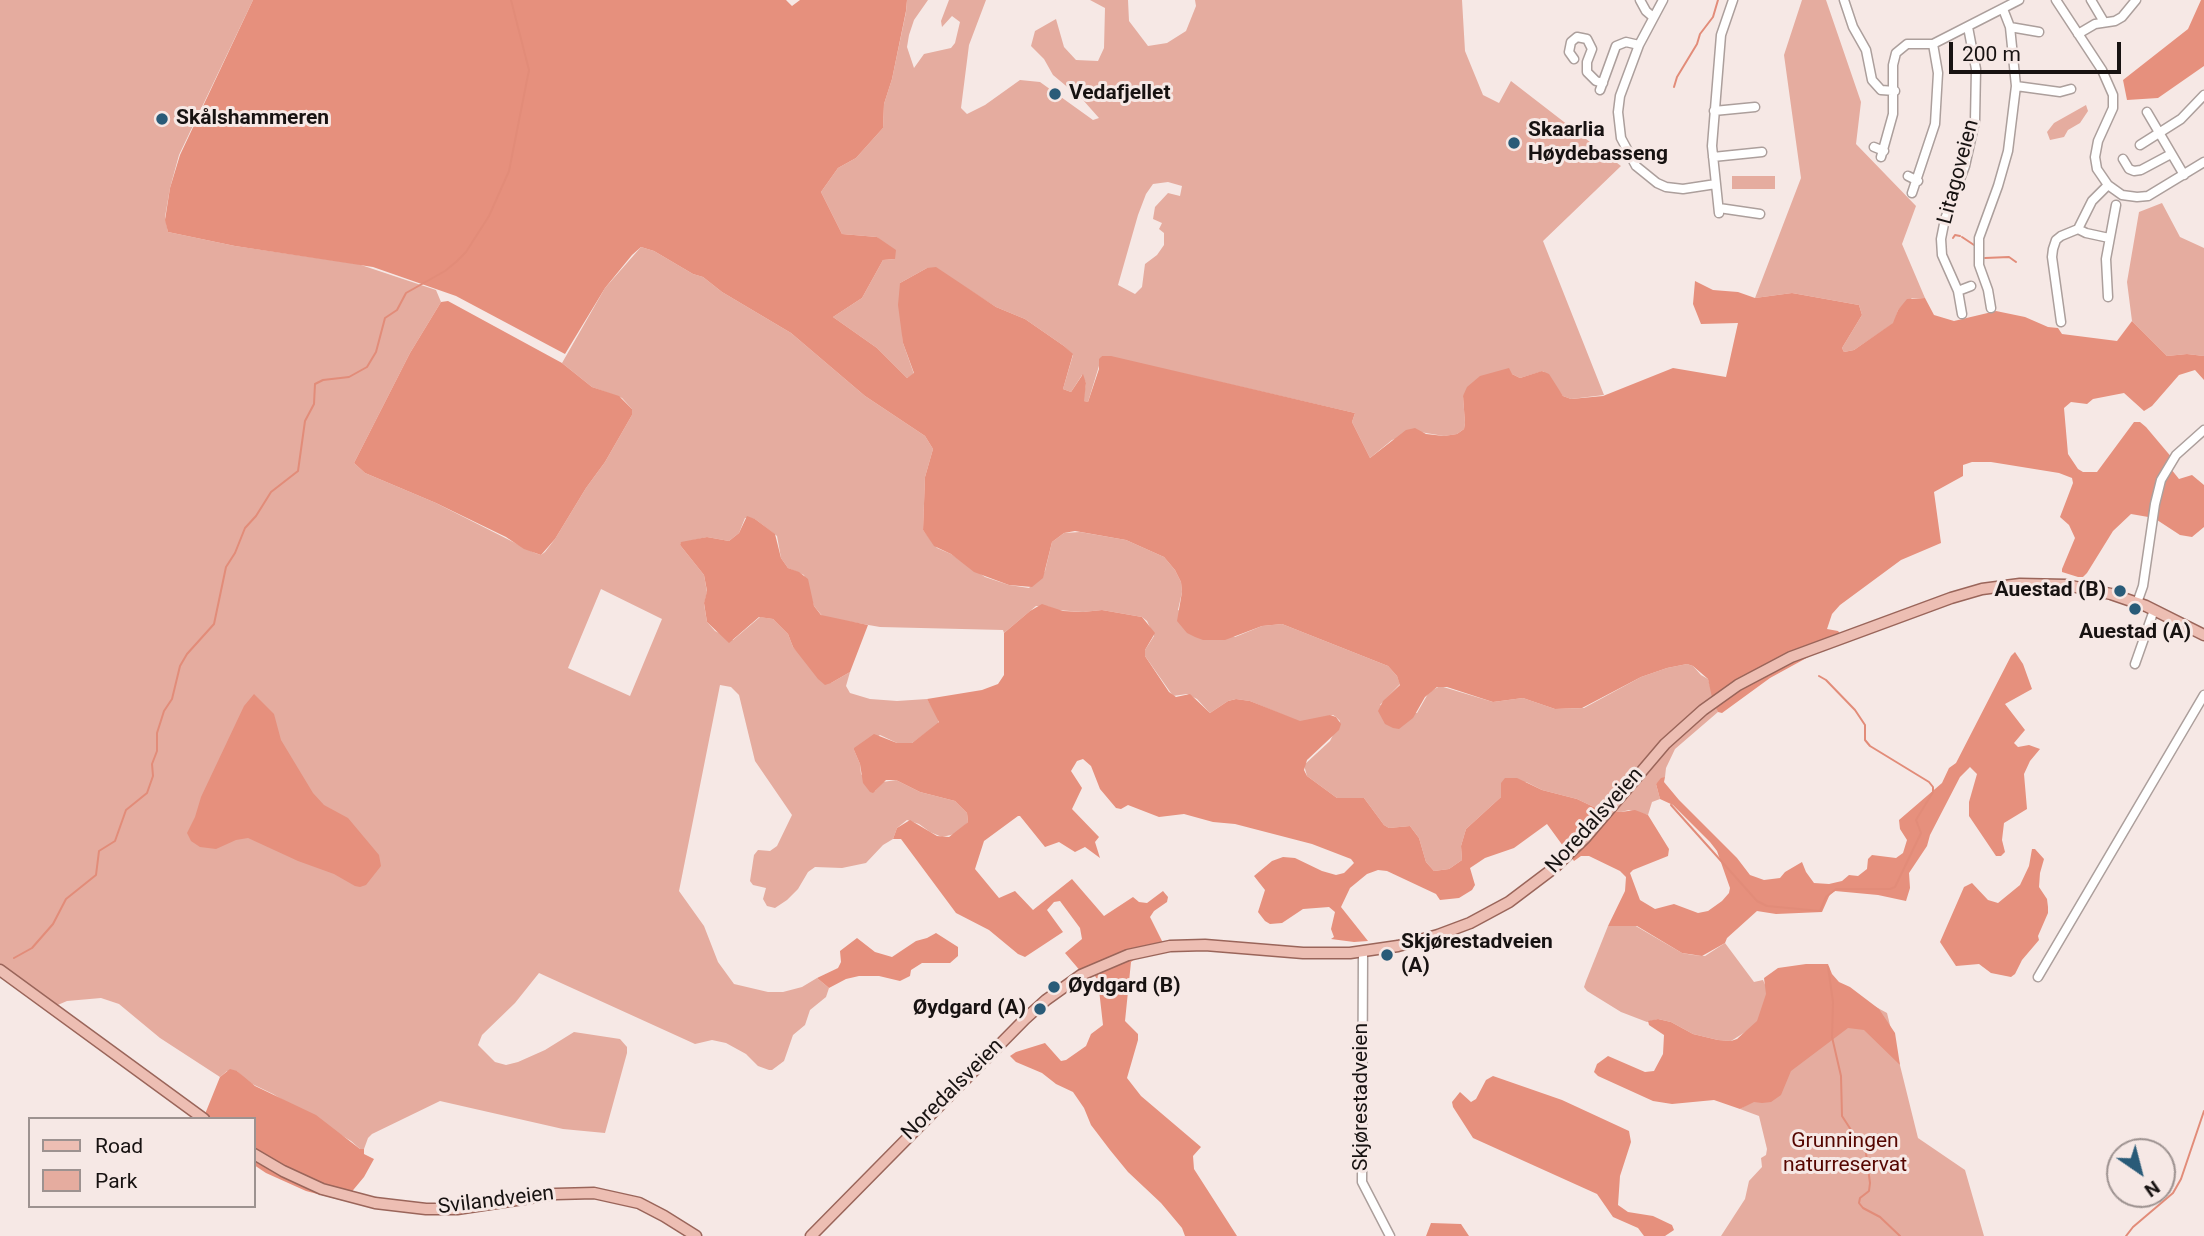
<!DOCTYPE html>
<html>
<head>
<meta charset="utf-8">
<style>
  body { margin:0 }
  #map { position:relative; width:2204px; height:1236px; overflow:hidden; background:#f6e8e5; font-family:Roboto,sans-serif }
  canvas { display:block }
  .legend { position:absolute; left:28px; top:1117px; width:228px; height:91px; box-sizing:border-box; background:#f6e8e5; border:2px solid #9d9290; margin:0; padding:9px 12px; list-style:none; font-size:21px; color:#171211 }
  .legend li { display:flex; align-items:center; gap:14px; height:35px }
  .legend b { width:35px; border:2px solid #9d9290 }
  .north { position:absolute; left:2106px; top:1138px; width:70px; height:70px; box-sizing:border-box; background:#f6e8e5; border:2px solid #9d9290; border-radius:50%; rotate:145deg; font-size:19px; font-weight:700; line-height:28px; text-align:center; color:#171211 }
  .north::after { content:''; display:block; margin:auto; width:24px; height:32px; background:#295b78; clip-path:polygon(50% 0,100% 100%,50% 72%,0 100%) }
  .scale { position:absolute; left:1949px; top:42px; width:172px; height:32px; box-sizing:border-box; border:4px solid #171211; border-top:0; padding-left:9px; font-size:21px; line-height:24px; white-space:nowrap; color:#171211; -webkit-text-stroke:5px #f6e8e5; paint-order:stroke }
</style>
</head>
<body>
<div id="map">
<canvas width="2204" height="1236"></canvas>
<ul class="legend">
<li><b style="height:9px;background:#edbeb3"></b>Road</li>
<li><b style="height:19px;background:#e5ac9f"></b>Park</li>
</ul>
<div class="north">N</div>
<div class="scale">200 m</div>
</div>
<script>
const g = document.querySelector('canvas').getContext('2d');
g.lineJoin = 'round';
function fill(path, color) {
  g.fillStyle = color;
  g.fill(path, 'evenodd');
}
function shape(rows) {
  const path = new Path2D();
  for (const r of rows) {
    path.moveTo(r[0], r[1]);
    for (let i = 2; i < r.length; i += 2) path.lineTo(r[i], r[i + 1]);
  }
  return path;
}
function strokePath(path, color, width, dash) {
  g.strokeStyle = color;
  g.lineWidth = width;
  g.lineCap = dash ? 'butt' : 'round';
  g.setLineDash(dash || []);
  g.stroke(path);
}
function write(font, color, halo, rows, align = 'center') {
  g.font = font + ' Roboto,sans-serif';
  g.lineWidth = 6;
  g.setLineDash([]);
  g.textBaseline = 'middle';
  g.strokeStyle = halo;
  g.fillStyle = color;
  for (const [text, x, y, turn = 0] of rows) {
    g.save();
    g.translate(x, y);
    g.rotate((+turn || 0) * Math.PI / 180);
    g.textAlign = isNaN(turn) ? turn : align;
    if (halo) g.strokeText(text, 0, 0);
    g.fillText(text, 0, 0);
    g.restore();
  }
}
const green = shape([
  [0,0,253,0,179,155,170,188,165,217,168,232,235,246,358,264,436,290,441,302,410,353,354,463,365,473,436,503,535,553,541,555,545,552,555,539,586,488,605,462,632,415,632,409,622,398,592,387,562,363,605,288,641,247,654,251,693,274,703,277,722,292,791,333,865,396,925,436,933,449,925,477,923,530,937,548,951,554,985,577,1009,585,1029,588,1045,571,1052,542,1064,533,1080,532,1126,540,1164,557,1175,570,1181,582,1182,592,1178,610,1235,637,1262,626,1282,624,1388,666,1397,676,1400,684,1380,705,1417,713,1429,692,1440,686,1493,702,1523,698,1555,709,1584,708,1641,677,1667,668,1687,664,1693,666,1701,675,1708,679,1718,712,1675,749,1666,768,1665,777,1656,784,1660,799,1652,802,1648,815,1629,810,1621,812,1596,808,1577,799,1542,790,1526,782,1501,783,1501,797,1466,829,1461,846,1462,860,1449,869,1434,871,1426,862,1419,838,1410,826,1389,828,1384,825,1364,798,1337,798,1307,776,1304,765,1330,741,1340,721,1336,717,1333,715,1300,722,1250,701,1236,699,1228,701,1210,713,1197,699,1187,694,1173,696,1145,656,1145,650,1154,636,1147,621,1142,617,1102,610,1083,612,1057,610,1047,606,1036,606,1004,633,1003,630,880,627,823,617,814,606,804,575,788,568,781,558,777,536,755,519,745,518,739,533,729,541,707,537,681,543,680,545,704,575,707,592,704,604,707,622,715,631,733,640,760,617,773,619,788,634,793,647,831,683,850,672,846,686,850,693,870,699,897,701,927,699,939,719,938,724,912,743,897,743,880,735,854,750,860,764,861,774,875,791,883,782,896,780,920,792,955,801,967,813,968,822,955,834,942,837,930,832,919,824,907,820,897,828,893,839,883,845,866,863,842,868,815,867,808,872,798,889,787,900,775,908,767,906,763,899,766,888,753,885,750,881,754,855,758,850,770,851,777,846,792,815,755,761,739,695,731,687,720,685,679,891,704,926,718,962,734,984,768,992,783,992,802,987,817,978,829,988,826,997,810,1010,805,1025,793,1035,784,1061,772,1070,769,1070,758,1066,746,1054,726,1043,712,1040,695,1044,539,973,515,1003,482,1035,478,1045,495,1062,506,1065,518,1062,545,1050,574,1032,620,1039,627,1047,627,1053,605,1133,563,1129,440,1101,372,1134,368,1138,364,1149,360,1149,351,1141,273,1094,248,1082,237,1071,227,1071,220,1077,160,1038,119,1004,101,998,67,1001,53,1007,9,975,0,965],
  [601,589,662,619,630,696,568,668],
  [907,0,928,0,914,20,909,35,907,47,914,68,924,54,951,48,955,43,960,22,952,16,942,27,941,21,949,0,986,0,969,45,961,108,967,114,985,105,1020,80,1040,82,1093,120,1099,118,1083,100,1053,75,1044,59,1031,46,1035,31,1056,19,1064,47,1076,60,1098,61,1104,48,1105,8,1090,0,1128,0,1129,21,1148,46,1167,43,1186,31,1196,6,1195,0,1462,0,1465,51,1483,95,1499,103,1511,81,1621,166,1543,241,1604,395,1571,399,1563,396,1543,371,1520,378,1512,374,1463,396,1465,423,1464,429,1457,434,1444,436,1420,432,1392,440,1370,458,1352,422,1355,413,1111,357,1102,356,1088,402,1083,401,1086,383,1082,375,1071,392,1063,389,1073,355,1064,346,1025,319,996,307,963,286,927,268,900,283,903,343,914,374,907,378,877,348,833,317,862,298,883,260,895,259,877,237,842,234,821,192,838,168,856,158,883,128,884,104,892,79,906,12],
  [1168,182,1182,186,1180,196,1168,193,1155,207,1153,219,1162,223,1159,229,1164,233,1164,245,1157,255,1145,264,1142,287,1135,294,1118,285,1138,215,1146,194,1153,184],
  [1802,0,1826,0,1861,102,1856,144,1916,206,1902,244,1925,298,1912,298,1898,310,1894,323,1854,350,1844,352,1842,348,1862,315,1859,305,1792,293,1755,298,1801,178,1784,55],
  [2086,105,2088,111,2080,123,2068,130,2064,137,2050,140,2047,132,2054,123],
  [1732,176,1775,176,1775,189,1732,189],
  [2162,203,2180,237,2204,248,2204,356,2187,354,2167,356,2132,321,2127,282,2139,212],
  [1634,925,1682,953,1693,955,1705,956,1725,943,1754,982,1763,980,1766,987,1832,983,1887,1013,1918,1138,1965,1170,1984,1236,1721,1236,1745,1199,1749,1181,1762,1167,1761,1158,1766,1155,1767,1149,1759,1116,1740,1109,1748,1104,1750,1029,1731,1041,1718,1040,1693,1034,1671,1022,1658,1019,1647,1022,1621,1012,1587,991,1584,987,1586,981,1608,926]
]);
const forest = shape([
  [253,0,786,0,792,6,800,0,907,0,906,11,892,79,884,104,883,128,856,158,838,168,821,192,842,234,877,237,896,250,895,259,883,260,862,298,833,317,877,348,907,378,914,373,903,343,898,305,900,283,927,268,936,267,996,307,1025,319,1064,346,1073,354,1063,389,1071,392,1083,374,1086,383,1084,401,1088,402,1099,369,1099,359,1102,356,1111,356,1355,413,1352,422,1370,458,1406,430,1415,428,1426,434,1444,436,1457,434,1464,429,1465,423,1463,396,1467,387,1480,376,1509,368,1512,374,1520,378,1542,371,1549,374,1563,396,1571,399,1603,396,1673,368,1726,377,1738,323,1701,324,1693,304,1695,281,1713,290,1738,292,1755,298,1792,293,1859,305,1862,315,1842,348,1844,352,1854,350,1893,323,1898,310,1907,299,1925,298,1934,315,1954,321,1996,311,2025,317,2048,327,2058,328,2062,334,2117,341,2132,321,2167,356,2187,354,2204,356,2204,380,2195,370,2179,375,2152,406,2144,411,2124,393,2093,399,2087,404,2071,402,2064,408,2068,454,2078,469,2083,472,2097,472,2134,422,2140,422,2146,427,2173,459,2171,469,2179,479,2192,475,2204,485,2204,527,2192,537,2180,535,2154,518,2131,514,2113,531,2087,573,2083,577,2078,577,2062,572,2062,569,2075,538,2069,525,2060,517,2073,483,2072,478,2059,473,1991,462,1972,462,1963,465,1963,476,1934,492,1941,543,1901,560,1840,605,1832,614,1827,629,1838,631,1846,641,1812,655,1770,678,1722,713,1718,712,1713,702,1708,679,1693,666,1687,664,1667,668,1641,677,1582,708,1555,709,1523,698,1493,702,1447,687,1437,687,1425,697,1413,718,1399,729,1393,728,1385,724,1378,711,1383,701,1400,685,1397,676,1388,666,1282,624,1262,626,1225,640,1203,640,1195,637,1187,633,1177,621,1182,592,1181,582,1175,570,1164,557,1126,540,1075,531,1064,533,1052,542,1043,578,1032,587,1009,585,974,572,951,554,934,546,923,530,925,477,933,449,925,436,865,396,791,333,722,292,703,277,693,274,654,251,641,247,632,255,605,288,565,354,456,296,373,267,235,246,168,232,165,220,170,188,180,155],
  [2201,0,2204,0,2204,66,2158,98,2127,100,2123,80,2188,29],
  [448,301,562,363,592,387,619,396,632,409,632,415,605,462,586,488,555,539,541,555,524,549,506,537,436,503,365,473,354,463,410,353,441,302],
  [747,516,755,519,775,534,781,558,788,568,799,572,808,579,814,606,821,615,868,625,850,672,831,683,825,685,818,679,793,647,788,634,773,619,759,617,729,643,707,622,704,603,707,591,704,575,680,545,681,542,707,537,729,541,739,533],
  [1042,604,1063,611,1083,612,1102,610,1142,617,1155,633,1145,650,1145,656,1169,692,1176,697,1190,694,1210,713,1228,701,1236,699,1250,701,1300,721,1330,715,1336,717,1341,724,1339,730,1307,760,1304,770,1307,776,1337,798,1364,798,1384,825,1389,828,1410,826,1419,838,1426,862,1434,871,1449,869,1462,860,1461,846,1466,829,1501,797,1501,783,1505,778,1517,778,1542,790,1577,799,1596,808,1621,812,1635,810,1648,815,1669,849,1668,856,1633,870,1630,873,1640,900,1655,909,1674,904,1698,913,1708,911,1722,901,1729,893,1730,888,1717,851,1710,842,1673,805,1660,799,1656,784,1661,778,1665,777,1664,782,1679,800,1737,858,1750,875,1764,880,1780,878,1785,872,1802,862,1806,872,1814,883,1829,884,1842,881,1849,875,1858,876,1867,869,1868,859,1872,855,1896,858,1903,853,1907,840,1900,829,1899,820,1942,783,1949,768,1956,763,2011,656,2015,652,2023,664,2032,689,2005,704,2025,730,2014,743,2018,747,2029,745,2040,749,2030,761,2024,774,2027,809,2004,823,2002,840,2005,852,2001,856,1996,856,1969,816,1969,802,1977,774,1970,767,1960,777,1930,835,1927,846,1909,873,1910,888,1906,901,1878,895,1835,891,1830,894,1822,912,1776,914,1757,911,1727,938,1725,943,1702,956,1682,953,1637,926,1608,926,1625,891,1626,877,1620,871,1589,856,1581,856,1574,861,1547,824,1514,848,1485,858,1470,868,1475,885,1472,890,1459,898,1440,900,1436,894,1387,871,1378,870,1367,874,1350,888,1341,907,1368,941,1354,942,1331,939,1334,937,1331,929,1335,912,1329,907,1303,909,1282,923,1270,924,1265,921,1258,912,1265,890,1254,876,1272,861,1283,857,1295,858,1322,871,1336,875,1344,873,1354,863,1351,859,1312,844,1235,824,1213,822,1184,814,1159,817,1128,805,1121,809,1116,808,1100,789,1091,766,1083,759,1077,761,1071,771,1082,788,1072,809,1099,837,1095,842,1100,858,1085,847,1075,852,1059,842,1045,847,1020,816,1018,816,984,841,975,869,999,898,1015,891,1033,910,1072,879,1104,916,1133,897,1139,902,1147,903,1163,891,1168,897,1167,902,1154,911,1150,917,1164,945,1165,953,1136,958,1131,962,1125,1021,1138,1034,1138,1040,1127,1078,1141,1096,1201,1147,1193,1156,1194,1169,1237,1236,1185,1236,1182,1228,1161,1203,1128,1172,1110,1150,1091,1125,1084,1108,1073,1092,1056,1084,1042,1073,1016,1062,1010,1056,1016,1052,1045,1043,1061,1061,1066,1060,1086,1046,1091,1034,1103,1025,1098,981,1095,976,1082,973,1065,953,1082,939,1080,928,1060,901,1054,902,1047,910,1063,932,1025,957,1018,954,989,930,956,913,901,839,893,839,897,828,910,820,937,836,949,837,968,822,967,813,955,801,920,792,896,780,886,780,873,793,870,792,863,783,860,764,854,750,854,748,874,734,897,743,912,743,939,722,927,699,982,690,998,684,1004,675,1004,633,1030,611],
  [254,694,274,714,281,740,313,793,324,805,348,818,379,855,381,866,366,885,360,887,355,886,334,874,298,861,248,838,236,840,216,849,200,847,191,841,187,833,195,817,201,797,244,706],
  [2032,849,2035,849,2044,859,2040,873,2039,887,2047,899,2048,907,2048,913,2038,936,2039,940,2022,960,2015,974,2011,977,1991,973,1979,964,1956,966,1940,942,1964,887,1972,883,1988,900,1998,903,2020,885,2029,866],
  [936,933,958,947,958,956,950,963,922,963,911,970,910,976,900,981,879,976,859,976,846,979,829,988,817,978,838,968,841,962,840,951,857,938,875,952,892,957,916,941,927,938],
  [1806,964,1828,964,1832,974,1839,982,1850,987,1879,1009,1895,1033,1900,1065,1864,1030,1848,1028,1791,1071,1781,1095,1771,1102,1762,1103,1754,1102,1740,1109,1714,1100,1672,1104,1653,1101,1598,1076,1594,1072,1597,1064,1608,1056,1645,1072,1654,1071,1663,1054,1664,1035,1649,1025,1648,1021,1658,1019,1671,1022,1693,1034,1718,1040,1731,1041,1737,1039,1757,1021,1766,994,1764,978,1778,968],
  [230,1069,237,1071,255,1086,316,1115,360,1149,364,1149,364,1154,374,1159,364,1177,344,1201,306,1191,266,1173,254,1165,254,1119,203,1119,220,1077],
  [1493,1076,1562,1100,1629,1131,1631,1142,1620,1176,1618,1205,1628,1212,1653,1216,1672,1225,1674,1230,1665,1236,1644,1236,1638,1228,1613,1217,1597,1194,1473,1138,1453,1107,1452,1102,1460,1092,1471,1102,1476,1099,1486,1080],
  [1431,1223,1461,1224,1469,1236,1426,1236]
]);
const stream = shape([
  [1674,87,1677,77,1697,44,1700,34,1713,17,1718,0],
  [1962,237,1974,245],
  [1953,238,1955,235,1960,236],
  [1985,258,2009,257,2016,262],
  [1671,805,1757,901,1767,906,1820,911,1826,897,1836,889,1890,889,1895,887,1921,833,1916,820,1933,792,1933,787,1929,782,1870,746,1865,740,1865,725,1855,710,1826,680,1819,676],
  [14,958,32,948,53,924,66,899,96,875,99,851,115,841,126,810,147,793,153,776,152,764,157,751,157,733,164,711,172,699,180,666,187,654,214,624,226,567,235,553,245,528,256,516,271,492,298,471,305,421,314,404,315,384,323,380,349,377,367,367,376,352,385,318,397,310,406,293,445,271,456,262,466,252,489,216,509,171,529,70,511,0],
  [1828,967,1833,1002,1832,1037,1841,1076,1842,1116,1866,1153,1870,1183,1869,1191,1860,1198,1859,1203,1863,1208,1880,1217,1900,1236],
  [2126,1236,2133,1227,2173,1193,2181,1179,2204,1111]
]);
const minor = shape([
  [1640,0,1646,11,1653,17],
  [1663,0,1639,45,1620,96,1618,112,1621,138,1636,166,1657,183,1666,187,1683,189,1716,184],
  [1844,0,1853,27,1866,50,1872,80,1881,90,1895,91],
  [2056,0,2102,70,2113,95,2113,108,2098,141,2095,157,2097,169,2108,185,2122,195,2137,197,2148,196,2204,162],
  [2091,0,2104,22],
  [2010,27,2039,32],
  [2078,34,2095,24,2115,21,2122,17,2136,0],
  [1574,59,1569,52,1571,42,1577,37,1587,39,1592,49,1587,62,1587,72,1596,81,1603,83],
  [2016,86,2060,92,2071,89],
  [1600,90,1616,46,1626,42,1639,45],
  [1714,111,1755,107],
  [2147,112,2184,175],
  [2140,145,2181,119,2204,95],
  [1874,147,1884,151],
  [1713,157,1762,152],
  [1881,157,1893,114,1893,65,1896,53,1907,44,1933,44,2019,0],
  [2123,159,2129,169,2134,171,2141,170,2171,154],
  [1908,176,1918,181],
  [2108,185,2092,201,2078,229,2086,233,2109,238],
  [1912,193,1935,124,1938,73,1933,44],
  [1719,208,1760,214],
  [1719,213,1712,146,1721,35,1733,0],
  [1958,291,1971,286],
  [2108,297,2106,259,2116,205],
  [1991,308,1988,290,1979,265,1979,238,1998,186,2008,151,2016,86,2010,27,2003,9],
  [1962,314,1958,291,1942,255,1941,239,1945,219,1965,166,1975,121,1976,69,1968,27],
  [2061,322,2052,257,2053,249,2056,240,2061,236,2078,229],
  [2137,603,2143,586,2155,504,2161,480,2176,455,2204,430],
  [2135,664,2154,610],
  [1363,951,1362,1182,1390,1236],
  [2038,977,2204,695]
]);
const major = shape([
  [0,970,204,1119],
  [254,1154,283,1171,322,1189,375,1203,426,1209,457,1209,556,1194,594,1193,639,1203,664,1216,696,1236],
  [811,1236,1025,1019,1046,1000,1081,975,1128,955,1170,946,1205,945,1303,953,1350,953,1398,946,1438,935,1470,923,1509,902,1554,868,1585,838,1665,744,1703,710,1738,685,1791,657,1951,598,1982,589,2020,584,2066,585,2111,594,2146,606,2204,635]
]);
const markers = [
  [1055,94,7,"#295b78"],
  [162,119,7,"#295b78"],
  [1514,143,7,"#295b78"],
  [2120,591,7,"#295b78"],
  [2135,609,7,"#295b78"],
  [1387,955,7,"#295b78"],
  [1054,987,7,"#295b78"],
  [1040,1009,7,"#295b78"]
];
const poiNames = [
  ["Vedafjellet",1069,94],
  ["Skålshammeren",176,119],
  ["Skaarlia",1528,131],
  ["Høydebasseng",1528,155],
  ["Auestad (B)",2106,591,"right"],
  ["Auestad (A)",2135,633,"center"],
  ["Skjørestadveien",1401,943],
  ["(A)",1401,967],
  ["Øydgard (B)",1068,987],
  ["Øydgard (A)",1026,1009,"right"]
];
const streetNames = [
  ["Litagoveien",1959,172,-75],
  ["Noredalsveien",1595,821,-48],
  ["Noredalsveien",953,1090,-45],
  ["Skjørestadveien",1362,1097,-90],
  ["Svilandveien",496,1201,-7]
];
const parkNames = [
  ["Grunningen",1845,1142],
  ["naturreservat",1845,1166]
];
fill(green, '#e5ac9f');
fill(forest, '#e6907d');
strokePath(stream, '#e28c79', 2);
strokePath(minor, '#ac9f9c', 11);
strokePath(major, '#9a655a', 13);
strokePath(minor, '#fff', 8);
strokePath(major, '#edbeb3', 10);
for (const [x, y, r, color] of markers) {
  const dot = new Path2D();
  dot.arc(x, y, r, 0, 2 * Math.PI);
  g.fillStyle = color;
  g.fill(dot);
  strokePath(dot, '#f6e8e5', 2.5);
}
write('bold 21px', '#171211', '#f6e8e5', poiNames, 'left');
write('21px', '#171211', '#f6e8e5', streetNames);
write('21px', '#550600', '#f6e8e5', parkNames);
</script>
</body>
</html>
